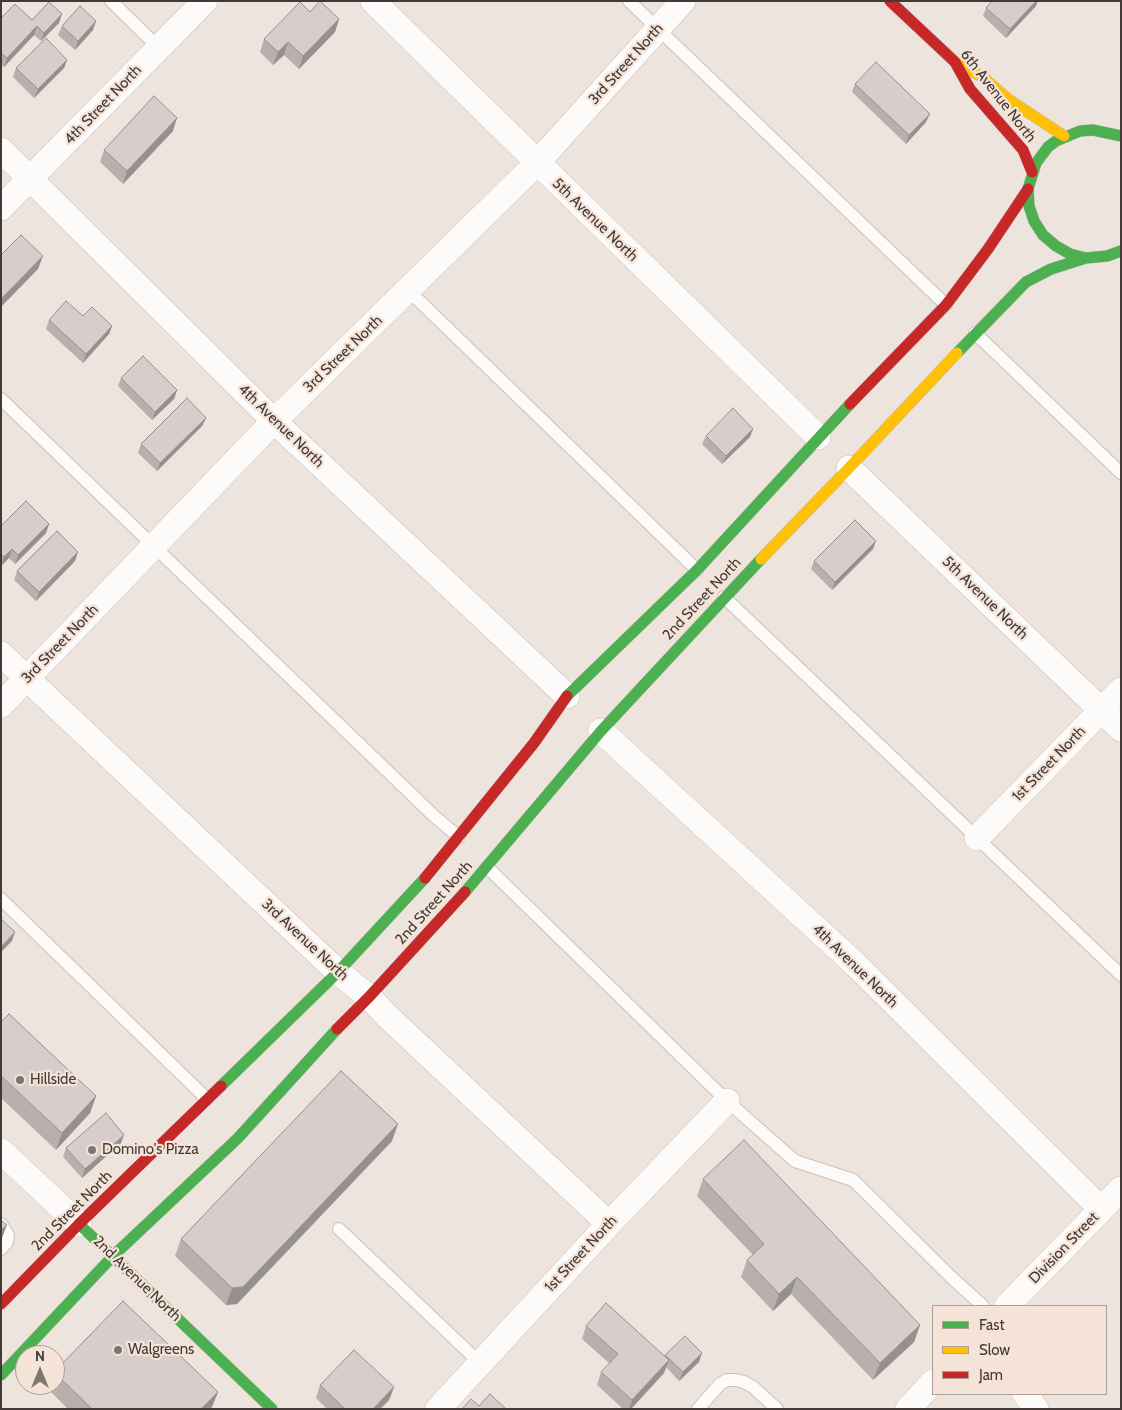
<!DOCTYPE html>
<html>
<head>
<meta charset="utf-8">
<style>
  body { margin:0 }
  #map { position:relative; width:1122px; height:1410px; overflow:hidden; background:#eee4de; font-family:Cabin,sans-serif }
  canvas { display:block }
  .frame { position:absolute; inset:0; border:2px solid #413a36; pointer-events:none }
  .legend { position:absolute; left:932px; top:1305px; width:175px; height:90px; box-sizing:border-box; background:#f5e3d7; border:1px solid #ad9f97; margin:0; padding:6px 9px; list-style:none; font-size:15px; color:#413a36 }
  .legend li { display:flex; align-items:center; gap:10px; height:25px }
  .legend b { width:25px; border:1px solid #ad9f97 }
  .north { position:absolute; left:15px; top:1345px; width:50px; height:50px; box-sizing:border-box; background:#f5e3d7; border:1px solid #ad9f97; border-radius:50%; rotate:0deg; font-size:14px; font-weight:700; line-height:20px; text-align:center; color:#413a36 }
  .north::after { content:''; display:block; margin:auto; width:18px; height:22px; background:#7e7671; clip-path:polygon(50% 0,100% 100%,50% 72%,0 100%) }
</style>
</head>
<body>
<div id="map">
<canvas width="1122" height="1410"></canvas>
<div class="frame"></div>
<ul class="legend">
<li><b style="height:6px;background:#4caf50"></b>Fast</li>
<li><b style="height:6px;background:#ffc107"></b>Slow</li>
<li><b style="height:6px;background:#c62828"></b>Jam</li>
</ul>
<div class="north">N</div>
</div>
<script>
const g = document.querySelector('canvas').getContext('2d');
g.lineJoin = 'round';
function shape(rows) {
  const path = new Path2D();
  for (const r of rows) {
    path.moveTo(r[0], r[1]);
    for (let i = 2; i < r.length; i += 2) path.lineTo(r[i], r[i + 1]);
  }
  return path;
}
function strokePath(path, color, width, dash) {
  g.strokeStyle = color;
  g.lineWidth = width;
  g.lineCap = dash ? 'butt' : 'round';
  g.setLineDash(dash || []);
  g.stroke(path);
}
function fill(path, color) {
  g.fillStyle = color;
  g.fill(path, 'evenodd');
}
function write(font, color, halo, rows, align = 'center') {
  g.font = font + ' Cabin,sans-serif';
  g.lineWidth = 4.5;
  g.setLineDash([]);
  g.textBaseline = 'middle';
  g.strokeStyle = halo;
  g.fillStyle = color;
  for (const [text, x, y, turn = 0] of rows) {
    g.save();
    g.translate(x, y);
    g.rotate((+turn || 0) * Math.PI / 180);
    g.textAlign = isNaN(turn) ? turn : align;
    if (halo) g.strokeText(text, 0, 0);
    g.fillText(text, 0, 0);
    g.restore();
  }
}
const lane = shape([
  [111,1,159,48],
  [629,1,946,305],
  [408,290,697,570],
  [975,333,1121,473],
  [1,399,434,816,459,837],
  [724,597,1121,975],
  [487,867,727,1101,795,1161,853,1180,952,1278,983,1306],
  [1,899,207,1099],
  [1,1224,8,1235,7,1242,1,1249],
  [339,1229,480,1363],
  [698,1409,720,1384,727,1380,736,1380,744,1382,753,1387,777,1409]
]);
const street = shape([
  [373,1,818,437],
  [1,150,274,421,567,696],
  [1,208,205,1],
  [849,468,1121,729],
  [1,654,338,972,369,997,387,1016,609,1224],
  [1,705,274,421,537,163,683,1],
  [601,731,856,965,1101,1209],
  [977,838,1121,690],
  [1,1151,79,1224],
  [1007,1306,1121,1189],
  [1025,1394,1036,1409],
  [438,1409,609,1224,727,1101],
  [908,1409,933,1382]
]);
const fast = shape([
  [1121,136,1093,130,1080,131,1056,141,1048,147,1036,163,1028,189,1029,206,1034,221,1043,235,1056,246,1070,254,1086,258,1107,256,1121,251],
  [957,353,1026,282,1051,269,1086,258],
  [567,696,697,570,850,404],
  [465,892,601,731,761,559],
  [221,1086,338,972,425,878],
  [79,1224,272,1409],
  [1,1375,113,1256,238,1138,337,1029]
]);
const slow = shape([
  [961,65,984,78,1008,99,1064,136],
  [761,559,849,468,957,353]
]);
const jam = shape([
  [890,1,955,62,970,89,1023,150,1032,172],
  [850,404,946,305,988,249,1028,189],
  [425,878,534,743,567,696],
  [337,1029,369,997,465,892],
  [1,1304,79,1224,221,1086]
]);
const wall = shape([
  [1036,6,1006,38,983,16,986,8],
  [310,12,339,19,335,32,299,69,284,55,273,65,260,52,264,39],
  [1,18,32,20,59,23,41,41,34,35,4,67,1,65],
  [62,26,93,30,75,50,58,35],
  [67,60,64,68,34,98,13,77,16,68],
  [855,84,926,122,906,144,852,92],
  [173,131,123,184,100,162,104,150],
  [83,316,112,326,109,334,83,363,46,329,49,320],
  [121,378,177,390,174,399,152,420,118,386],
  [206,418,202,426,157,471,138,453,141,444],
  [706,436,750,437,722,464,702,444],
  [49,524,46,533,15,564,9,558,1,566,1,526],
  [873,549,832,590,811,569,814,561],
  [75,561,36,601,14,580,17,571],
  [1,1022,96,1096,90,1113,56,1150,1,1098],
  [392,1141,237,1304,226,1305,175,1256,181,1239],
  [121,1143,82,1178,63,1157,66,1148],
  [703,1179,920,1325,914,1342,873,1380,791,1294,773,1311,741,1277,747,1260,753,1255,697,1196],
  [586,1326,665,1356,665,1355,699,1362,679,1381,666,1367,664,1373,631,1409,623,1409,597,1385,601,1372,610,1364,582,1339],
  [55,1371,218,1392,211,1409,68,1409,48,1389,49,1385,55,1385],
  [320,1385,394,1387,389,1400,380,1409,327,1409,316,1398]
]);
const shadedWall = shape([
  [1036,1,1038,1,1036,6,1006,38,1010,29],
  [62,14,59,23,41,41,44,33],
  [339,19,335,32,299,69,303,56],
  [96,21,93,30,75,50,78,41],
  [37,26,34,35,4,67,7,58],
  [288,42,284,55,273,65,278,52],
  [67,60,64,68,34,98,38,89],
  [930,114,926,122,906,144,909,135],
  [177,118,173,131,123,184,127,171],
  [43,256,38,269,1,307,1,299],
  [112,326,109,334,83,363,86,354],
  [177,390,174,399,152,420,155,412],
  [206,418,202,426,157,471,160,463],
  [753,429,750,437,722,464,726,456],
  [49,524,46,533,15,564,18,555],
  [876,541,873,549,832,590,835,582],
  [12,549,9,558,1,566,4,557],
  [78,552,75,561,36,601,39,592],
  [15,932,12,941,1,952,1,947],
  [96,1096,90,1113,56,1150,62,1133],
  [398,1124,392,1141,237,1304,226,1305,232,1288],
  [124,1135,121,1143,82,1178,85,1169],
  [7,1225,2,1238,1,1238,1,1230],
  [797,1277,791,1294,773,1311,779,1294],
  [920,1325,914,1342,873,1380,880,1363],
  [702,1353,699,1362,679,1381,683,1372],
  [669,1360,664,1373,631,1409,629,1409,632,1400],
  [394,1387,389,1400,380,1409,373,1409],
  [218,1392,211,1409,201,1409]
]);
const building = shape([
  [320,1,339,19,303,56,288,42,278,52,264,39,300,2,310,12,320,1],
  [992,1,1036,1,1010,29,986,8,992,1],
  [49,2,62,14,44,33,37,26,7,58,1,53,1,18,15,4,32,20,49,2],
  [80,6,96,21,78,41,62,26,80,6],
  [46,38,67,60,38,89,16,68,46,38],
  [876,62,930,114,909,135,855,84,876,62],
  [154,96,177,118,127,171,104,150,154,96],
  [21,235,43,256,1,299,1,255,21,235],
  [66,301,83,316,92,307,112,326,86,354,49,320,66,301],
  [143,356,177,390,155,412,121,378,143,356],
  [187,398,206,418,160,463,141,444,187,398],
  [733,408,753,429,726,456,706,436,733,408],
  [26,501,49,524,18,555,12,549,4,557,1,554,1,526,26,501],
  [855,520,876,541,835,582,814,561,855,520],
  [57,531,78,552,39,592,17,571,57,531],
  [1,919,15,932,1,947,1,919],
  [9,1014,96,1096,62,1133,1,1076,1,1022,9,1014],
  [341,1071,398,1124,243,1287,232,1288,181,1239,341,1071],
  [106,1113,124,1135,85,1169,66,1148,106,1113],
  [744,1140,920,1325,880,1363,797,1277,779,1294,747,1260,764,1244,703,1179,744,1140],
  [1,1220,7,1225,1,1230,1,1220],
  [123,1301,218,1392,201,1409,92,1409,55,1373,55,1371,123,1301],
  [606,1303,669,1360,632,1400,601,1372,618,1354,586,1326,606,1303],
  [685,1336,702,1353,683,1372,665,1355,685,1336],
  [354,1350,394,1387,373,1409,345,1409,320,1385,354,1350],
  [490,1394,506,1409,462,1409,471,1399,479,1406,490,1394]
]);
const markers = [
  [20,1080,5,"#7e7671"],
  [92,1150,5,"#7e7671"],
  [118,1350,5,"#7e7671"]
];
const streetNames = [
  ["3rd Street North",626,64,-48],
  ["6th Avenue North",998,96,52],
  ["4th Street North",103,105,-46],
  ["5th Avenue North",595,220,44],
  ["3rd Street North",343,354,-44],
  ["4th Avenue North",281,426,44],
  ["5th Avenue North",985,598,44],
  ["2nd Street North",702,599,-47],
  ["3rd Street North",60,644,-46],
  ["1st Street North",1049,764,-46],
  ["2nd Street North",434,903,-48],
  ["3rd Avenue North",305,940,43],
  ["4th Avenue North",855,966,44],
  ["2nd Street North",72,1211,-45],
  ["Division Street",1064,1248,-46],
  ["1st Street North",581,1254,-47],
  ["2nd Avenue North",137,1279,44]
];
const poiNames = [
  ["Hillside",30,1080],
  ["Domino's Pizza",102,1150],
  ["Walgreens",128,1350]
];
strokePath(lane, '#c9c1bc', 14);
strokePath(street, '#c9c1bc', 26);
strokePath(fast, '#c9c1bc', 12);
strokePath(slow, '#c9c1bc', 12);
strokePath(jam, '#c9c1bc', 12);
strokePath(lane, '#fcfbfa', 12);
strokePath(street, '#fcfbfa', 25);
strokePath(fast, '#4caf50', 11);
strokePath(slow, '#ffc107', 11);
strokePath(jam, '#c62828', 11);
fill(wall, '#b8b0af');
fill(shadedWall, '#96908f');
fill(building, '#d6cdcc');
strokePath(building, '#96908f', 1);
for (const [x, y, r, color] of markers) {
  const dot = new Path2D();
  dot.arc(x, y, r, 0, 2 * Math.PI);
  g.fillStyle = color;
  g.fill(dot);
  strokePath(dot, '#f5e3d7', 2);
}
write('15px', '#413a36', '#f5e3d7', streetNames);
write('15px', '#413a36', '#f5e3d7', poiNames, 'left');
</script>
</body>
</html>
